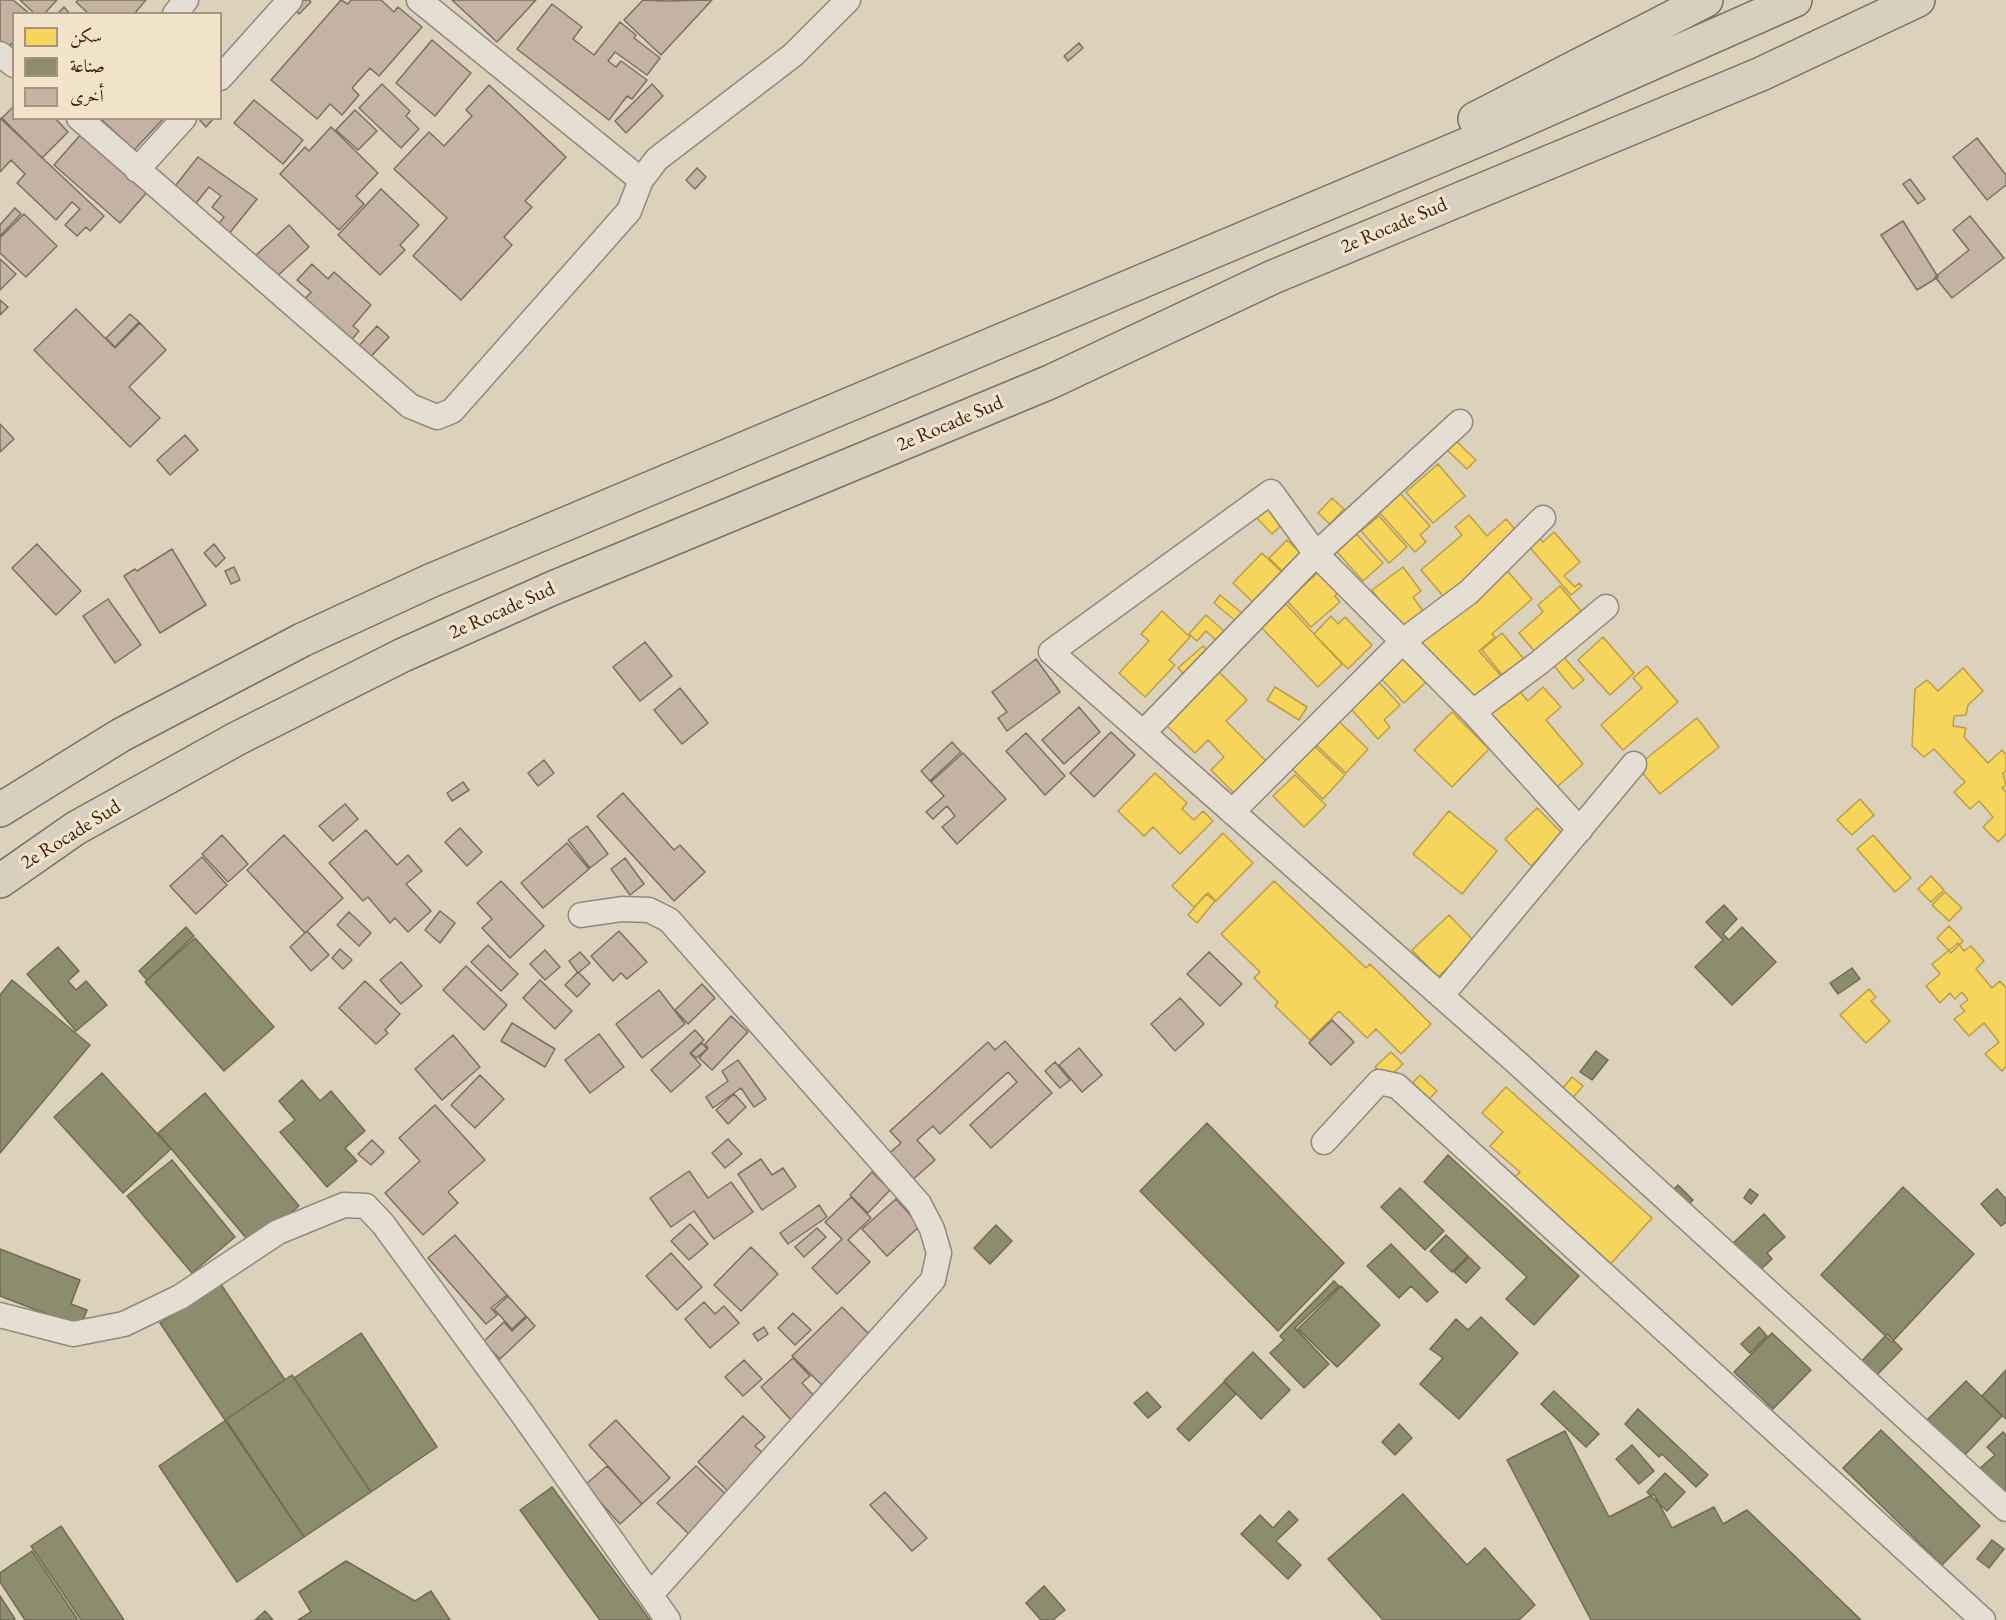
<!DOCTYPE html>
<html>
<head>
<meta charset="utf-8">
<style>
  body { margin:0 }
  #map { position:relative; width:2006px; height:1620px; overflow:hidden; background:#dcd2bc; font-family:"EB Garamond",Amiri,serif }
  canvas { display:block }
  .legend { position:absolute; left:12px; top:12px; width:210px; height:108px; box-sizing:border-box; background:#f1e4cb; border:2px solid #a7947f; margin:0; padding:8px 10px; list-style:none; font-size:18px; color:#371b0d }
  .legend li { display:flex; align-items:center; gap:12px; height:30px }
  .legend b { width:30px; border:2px solid #a7947f }
</style>
</head>
<body>
<div id="map">
<canvas width="2006" height="1620"></canvas>
<ul class="legend">
<li><b style="height:16px;background:#f6d55c"></b>سكن</li>
<li><b style="height:16px;background:#8c8c6e"></b>صناعة</li>
<li><b style="height:16px;background:#c4b3a2"></b>أخرى</li>
</ul>
</div>
<script>
const g = document.querySelector('canvas').getContext('2d');
g.lineJoin = 'round';
function fill(path, color) {
  g.fillStyle = color;
  g.fill(path, 'evenodd');
}
function shape(rows) {
  const path = new Path2D();
  for (const r of rows) {
    path.moveTo(r[0], r[1]);
    for (let i = 2; i < r.length; i += 2) path.lineTo(r[i], r[i + 1]);
  }
  return path;
}
function strokePath(path, color, width, dash) {
  g.strokeStyle = color;
  g.lineWidth = width;
  g.lineCap = dash ? 'butt' : 'round';
  g.setLineDash(dash || []);
  g.stroke(path);
}
function write(font, color, halo, rows, align = 'center') {
  g.font = font + ' "EB Garamond",serif';
  g.lineWidth = 6;
  g.setLineDash([]);
  g.textBaseline = 'middle';
  g.strokeStyle = halo;
  g.fillStyle = color;
  for (const [text, x, y, turn = 0] of rows) {
    g.save();
    g.translate(x, y);
    g.rotate((+turn || 0) * Math.PI / 180);
    g.textAlign = isNaN(turn) ? turn : align;
    if (halo) g.strokeText(text, 0, 0);
    g.fillText(text, 0, 0);
    g.restore();
  }
}
const homes = shape([
  [1455,440,1476,460,1467,469,1446,449,1455,440],
  [1438,464,1465,496,1433,523,1406,492,1438,464],
  [1399,492,1430,526,1420,535,1426,542,1415,552,1378,511,1399,492],
  [1332,498,1344,509,1330,524,1318,513,1332,498],
  [1268,506,1284,523,1272,534,1256,517,1268,506],
  [1469,515,1487,536,1506,519,1518,533,1450,604,1421,570,1462,535,1455,527,1469,515],
  [1379,516,1407,547,1389,563,1361,531,1379,516],
  [1350,527,1383,563,1363,581,1330,544,1350,527],
  [1554,532,1580,562,1564,576,1575,587,1579,583,1582,586,1571,595,1526,543,1536,534,1543,542,1554,532],
  [1287,540,1304,556,1286,575,1269,558,1287,540],
  [1262,553,1287,577,1258,607,1233,583,1262,553],
  [1325,566,1344,587,1335,596,1340,602,1311,627,1287,601,1325,566],
  [1503,566,1532,599,1492,634,1495,637,1479,651,1501,676,1471,702,1414,643,1503,566],
  [1403,567,1421,591,1413,597,1426,615,1403,633,1372,590,1403,567],
  [1560,586,1587,618,1540,658,1519,633,1543,612,1538,605,1560,586],
  [1220,595,1243,614,1237,622,1214,603,1220,595],
  [1286,604,1342,664,1318,687,1261,627,1286,604],
  [1162,611,1190,637,1169,660,1175,665,1145,697,1119,673,1149,641,1141,634,1162,611],
  [1206,615,1226,633,1218,642,1206,631,1197,641,1189,634,1206,615],
  [1331,616,1338,624,1345,617,1372,645,1348,669,1314,634,1331,616],
  [1502,633,1528,664,1507,681,1482,650,1502,633],
  [1603,637,1634,673,1610,695,1578,660,1603,637],
  [1203,646,1212,655,1187,678,1178,668,1203,646],
  [1399,651,1427,681,1404,703,1376,673,1399,651],
  [1561,654,1584,680,1573,689,1551,662,1561,654],
  [1647,666,1678,702,1623,750,1601,725,1642,688,1633,678,1647,666],
  [1963,668,1983,691,1968,705,1966,715,1954,716,1953,726,1966,728,1964,737,1988,763,2002,750,2006,755,2006,771,2003,773,2006,785,2002,788,2006,792,2006,834,1998,842,1983,827,1993,817,1979,801,1970,809,1954,792,1965,782,1934,749,1924,757,1912,746,1915,689,1927,680,1938,691,1963,668],
  [1218,671,1247,700,1226,721,1271,766,1239,798,1211,770,1224,757,1208,740,1195,753,1165,724,1218,671],
  [1373,676,1400,705,1384,720,1390,727,1378,739,1345,702,1373,676],
  [1514,685,1528,701,1543,687,1561,707,1546,720,1583,764,1550,793,1482,713,1514,685],
  [1275,687,1307,707,1299,720,1267,700,1275,687],
  [1452,712,1489,749,1452,787,1414,750,1452,712],
  [1333,716,1368,749,1346,773,1310,739,1333,716],
  [1697,718,1719,747,1660,794,1637,766,1697,718],
  [1308,740,1345,775,1323,799,1286,763,1308,740],
  [1155,773,1187,803,1182,809,1194,820,1203,811,1213,821,1180,854,1153,827,1144,836,1118,811,1155,773],
  [1295,775,1326,805,1304,827,1273,796,1295,775],
  [1860,799,1874,815,1852,835,1837,820,1860,799],
  [1537,808,1563,834,1531,866,1505,839,1537,808],
  [1449,811,1497,851,1462,894,1413,854,1449,811],
  [1223,833,1253,863,1216,901,1208,893,1194,907,1172,886,1223,833],
  [1873,835,1911,878,1895,892,1857,849,1873,835],
  [1931,876,1944,890,1931,902,1918,889,1931,876],
  [1274,881,1366,968,1370,964,1431,1024,1401,1054,1376,1029,1367,1038,1339,1011,1310,1040,1275,1006,1278,1002,1254,978,1260,972,1221,934,1274,881],
  [1945,892,1962,908,1949,921,1932,905,1945,892],
  [1206,894,1215,901,1197,923,1188,915,1206,894],
  [1449,915,1475,942,1438,977,1412,950,1449,915],
  [1949,926,1963,941,1951,953,1937,938,1949,926],
  [1958,943,1964,951,1971,946,1984,961,1976,969,1992,988,2000,981,2006,988,2006,1066,2002,1071,1985,1054,1999,1042,1984,1023,1969,1036,1954,1019,1965,1011,1960,1006,1968,1000,1962,992,1955,999,1950,993,1940,1003,1926,986,1940,974,1932,964,1958,943],
  [1869,989,1876,997,1871,1001,1890,1021,1866,1043,1840,1015,1869,989],
  [1391,1052,1403,1064,1387,1079,1375,1067,1391,1052],
  [1420,1075,1437,1091,1424,1104,1408,1088,1420,1075],
  [1572,1077,1583,1086,1569,1102,1559,1093,1572,1077],
  [1506,1087,1652,1218,1607,1268,1513,1179,1520,1172,1490,1146,1503,1132,1482,1113,1506,1087]
]);
const industry = shape([
  [1724,905,1737,919,1723,934,1729,940,1742,927,1776,962,1732,1005,1695,967,1723,940,1706,922,1724,905],
  [186,927,194,936,147,980,139,971,186,927],
  [195,938,274,1027,224,1071,145,982,195,938],
  [58,947,79,971,68,981,76,990,86,981,107,1005,76,1031,27,974,58,947],
  [1852,968,1860,979,1838,994,1830,983,1852,968],
  [12,980,90,1045,0,1153,0,995,12,980],
  [1596,1051,1608,1060,1592,1080,1580,1072,1596,1051],
  [102,1073,171,1149,123,1193,54,1117,102,1073],
  [302,1080,320,1101,331,1091,365,1131,345,1148,357,1161,327,1187,280,1132,295,1120,279,1101,302,1080],
  [205,1093,299,1206,252,1245,158,1133,205,1093],
  [1207,1123,1344,1263,1278,1331,1140,1191,1207,1123],
  [1448,1155,1579,1276,1534,1325,1506,1299,1527,1277,1424,1182,1448,1155],
  [172,1160,235,1237,192,1273,127,1196,172,1160],
  [1678,1185,1693,1200,1686,1207,1671,1192,1678,1185],
  [1903,1187,1974,1254,1892,1342,1821,1275,1903,1187],
  [1400,1188,1444,1231,1425,1250,1381,1207,1400,1188],
  [1750,1189,1758,1195,1751,1204,1744,1198,1750,1189],
  [1997,1189,2006,1199,2006,1222,2001,1226,1981,1204,1997,1189],
  [1764,1214,1785,1237,1767,1253,1772,1259,1756,1274,1730,1246,1764,1214],
  [996,1225,1012,1241,990,1264,974,1248,996,1225],
  [1446,1235,1468,1256,1452,1272,1430,1251,1446,1235],
  [1391,1244,1438,1292,1427,1302,1411,1286,1399,1298,1367,1266,1391,1244],
  [0,1249,80,1280,71,1304,87,1310,80,1327,0,1296,0,1249],
  [1469,1257,1480,1268,1466,1283,1454,1272,1469,1257],
  [1334,1281,1339,1286,1295,1328,1329,1364,1304,1388,1270,1353,1284,1340,1280,1336,1334,1281],
  [220,1283,285,1380,225,1420,160,1323,220,1283],
  [1341,1286,1380,1325,1337,1367,1298,1329,1341,1286],
  [1481,1317,1518,1353,1459,1419,1420,1384,1443,1358,1430,1349,1456,1319,1468,1330,1481,1317],
  [1759,1327,1767,1336,1750,1353,1741,1344,1759,1327],
  [361,1333,437,1447,371,1492,294,1378,361,1333],
  [1772,1333,1811,1370,1773,1409,1734,1372,1772,1333],
  [1887,1334,1902,1349,1873,1379,1858,1365,1887,1334],
  [1253,1352,1290,1390,1261,1419,1224,1381,1253,1352],
  [2006,1370,2006,1419,1982,1396,2006,1370],
  [292,1375,371,1492,304,1537,225,1420,292,1375],
  [1966,1381,2002,1416,1959,1461,1922,1425,1966,1381],
  [1224,1382,1236,1394,1189,1441,1177,1429,1224,1382],
  [1554,1391,1599,1434,1586,1447,1541,1404,1554,1391],
  [1147,1392,1161,1407,1148,1418,1134,1403,1147,1392],
  [1638,1409,1708,1475,1696,1487,1662,1454,1659,1457,1625,1424,1638,1409],
  [226,1420,304,1537,237,1582,159,1466,226,1420],
  [1399,1424,1412,1438,1395,1455,1382,1442,1399,1424],
  [1881,1430,1980,1526,1942,1565,1843,1468,1881,1430],
  [1565,1431,1609,1517,1654,1494,1672,1528,1714,1507,1723,1524,1747,1510,1861,1620,1591,1620,1507,1460,1565,1431],
  [2003,1432,2006,1435,2006,1491,2001,1495,1978,1470,1995,1455,1987,1447,2003,1432],
  [1632,1445,1654,1471,1639,1484,1616,1459,1632,1445],
  [1665,1473,1685,1492,1667,1511,1647,1492,1665,1473],
  [552,1487,650,1620,600,1620,520,1510,552,1487],
  [1403,1494,1467,1565,1485,1548,1535,1605,1519,1620,1383,1620,1328,1559,1403,1494],
  [1289,1511,1298,1520,1276,1541,1301,1565,1288,1579,1241,1534,1260,1515,1273,1528,1289,1511],
  [61,1526,124,1620,81,1620,31,1546,61,1526],
  [1992,1540,2004,1549,1989,1568,1977,1559,1992,1540],
  [32,1551,78,1620,25,1620,0,1582,0,1573,32,1551],
  [346,1561,415,1601,431,1591,450,1620,298,1620,311,1612,299,1592,346,1561],
  [1044,1586,1065,1610,1053,1620,1041,1620,1026,1603,1044,1586],
  [0,1596,15,1619,13,1620,0,1620,0,1596],
  [265,1611,273,1620,255,1620,265,1611]
]);
const building = shape([
  [0,0,13,0,30,14,14,14,14,41,5,51,0,47,0,0],
  [20,0,57,0,44,14,35,14,20,0],
  [78,0,146,0,134,14,89,14,76,2,78,0],
  [297,0,309,0,311,2,299,14,291,6,297,0],
  [341,0,348,4,351,0,381,0,394,12,398,7,422,27,379,76,370,68,352,88,359,95,342,115,330,104,317,119,271,80,341,0],
  [452,0,536,0,497,42,452,0],
  [643,0,665,1,712,0,661,55,624,20,643,0],
  [552,4,582,27,573,39,594,55,620,22,636,35,634,38,660,58,647,75,615,52,608,61,616,67,621,61,647,80,632,99,627,96,609,120,517,49,552,4],
  [64,7,70,14,57,14,64,7],
  [432,40,471,73,435,116,396,83,432,40],
  [1079,43,1083,48,1068,61,1064,56,1079,43],
  [382,84,410,111,406,116,419,129,401,148,359,108,382,84],
  [652,84,663,96,626,133,615,121,652,84],
  [489,85,566,157,525,201,532,207,504,237,512,245,461,300,413,256,447,218,394,169,429,132,444,146,472,116,466,110,489,85],
  [254,100,303,140,283,164,234,123,254,100],
  [14,106,14,118,55,118,68,132,42,158,2,118,14,106],
  [355,110,377,131,358,150,336,130,355,110],
  [0,118,104,216,90,231,86,227,77,236,65,225,80,209,72,202,56,220,17,183,25,174,11,160,0,172,0,118],
  [100,118,164,118,134,150,100,118],
  [198,118,214,118,206,127,198,118],
  [331,127,378,173,356,196,364,204,339,230,280,174,305,147,309,151,331,127],
  [82,133,148,191,120,223,54,165,82,133],
  [1977,138,2006,175,2006,185,1987,200,1953,157,1977,138],
  [198,157,257,199,228,235,217,226,224,217,212,207,221,196,209,187,193,207,172,190,198,157],
  [697,168,706,177,695,189,686,180,697,168],
  [1910,179,1925,199,1918,204,1903,184,1910,179],
  [381,189,419,225,400,245,405,250,380,275,338,235,381,189],
  [15,208,21,214,0,236,0,225,15,208],
  [24,214,57,246,26,277,0,253,0,238,24,214],
  [1970,216,2004,258,1952,298,1935,277,1969,250,1953,230,1970,216],
  [1903,221,1938,277,1917,290,1881,235,1903,221],
  [289,225,309,247,274,279,254,257,289,225],
  [0,259,16,274,0,290,0,259],
  [312,264,328,279,334,272,371,305,353,326,359,331,348,344,302,302,311,292,297,280,312,264],
  [0,300,8,307,0,315,0,300],
  [76,309,115,348,140,323,166,350,129,387,160,418,130,447,34,350,76,309],
  [130,314,139,322,115,347,106,338,130,314],
  [377,326,389,337,366,362,354,351,377,326],
  [0,424,14,439,0,452,0,424],
  [185,435,198,450,170,475,157,460,185,435],
  [37,544,81,591,56,615,12,568,37,544],
  [214,544,225,558,216,567,204,553,214,544],
  [172,549,206,605,160,633,124,576,135,569,137,571,172,549],
  [234,567,240,580,231,584,225,571,234,567],
  [108,599,141,645,115,663,83,616,108,599],
  [645,642,672,676,640,701,613,667,645,642],
  [1036,659,1060,692,1007,731,998,718,1007,712,992,692,1036,659],
  [680,688,708,723,682,744,654,710,680,688],
  [1079,707,1100,732,1064,764,1042,740,1079,707],
  [1111,732,1135,755,1094,797,1070,773,1111,732],
  [1026,733,1065,776,1045,795,1006,751,1026,733],
  [952,742,961,752,930,781,921,771,952,742],
  [963,753,1006,799,957,844,942,827,955,816,947,806,933,819,926,812,944,796,931,782,963,753],
  [544,760,554,773,538,786,528,773,544,760],
  [463,782,469,790,452,801,447,793,463,782],
  [623,793,674,850,680,845,705,872,674,901,597,816,623,793],
  [345,804,358,819,333,841,319,826,345,804],
  [587,826,608,854,590,868,568,840,587,826],
  [460,828,482,852,467,866,445,842,460,828],
  [366,830,397,865,408,855,422,871,406,884,431,911,408,932,395,918,390,923,368,897,363,901,329,863,366,830],
  [222,835,248,864,228,882,202,854,222,835],
  [284,835,343,898,305,933,247,870,284,835],
  [567,843,589,869,543,908,521,883,567,843],
  [202,857,227,885,196,914,170,886,202,857],
  [625,858,644,884,630,895,611,869,625,858],
  [501,881,544,926,510,958,482,928,492,919,477,903,501,881],
  [440,911,455,923,440,943,425,930,440,911],
  [349,912,371,933,359,946,337,925,349,912],
  [307,931,329,955,311,971,290,947,307,931],
  [619,931,647,962,627,979,621,973,613,981,591,956,619,931],
  [488,945,518,974,501,991,471,962,488,945],
  [340,949,352,960,343,969,332,958,340,949],
  [545,950,560,967,545,980,530,964,545,950],
  [580,952,590,963,578,973,569,961,580,952],
  [1209,952,1242,984,1220,1006,1187,974,1209,952],
  [401,962,422,986,401,1004,380,980,401,962],
  [466,966,507,1005,484,1030,443,990,466,966],
  [578,972,590,984,577,997,565,985,578,972],
  [540,980,572,1011,555,1029,523,998,540,980],
  [365,981,400,1014,385,1030,388,1033,376,1044,339,1008,365,981],
  [702,984,715,998,688,1024,675,1010,702,984],
  [659,990,685,1024,642,1058,616,1024,659,990],
  [1180,998,1204,1024,1175,1051,1151,1024,1180,998],
  [731,1016,748,1032,712,1070,699,1058,708,1048,705,1044,731,1016],
  [1332,1020,1354,1042,1331,1065,1309,1043,1332,1020],
  [512,1023,555,1049,545,1067,501,1041,512,1023],
  [695,1030,704,1040,690,1053,701,1065,671,1092,651,1070,695,1030],
  [599,1034,624,1067,590,1093,565,1060,599,1034],
  [453,1035,480,1067,442,1100,415,1069,453,1035],
  [1005,1041,1052,1093,991,1148,970,1125,1017,1082,1008,1072,940,1134,933,1126,917,1140,935,1160,910,1182,886,1156,901,1143,890,1131,988,1042,995,1050,1005,1041],
  [702,1043,707,1049,696,1058,691,1053,702,1043],
  [1079,1048,1102,1075,1082,1092,1059,1065,1079,1048],
  [738,1060,766,1099,754,1107,741,1088,713,1108,706,1097,728,1081,722,1071,738,1060],
  [1055,1062,1070,1080,1060,1088,1045,1071,1055,1062],
  [480,1075,504,1099,475,1128,451,1105,480,1075],
  [734,1094,746,1107,728,1124,716,1110,734,1094],
  [435,1105,485,1160,448,1192,458,1203,423,1235,385,1193,420,1161,399,1138,435,1105],
  [728,1139,742,1154,725,1168,712,1153,728,1139],
  [372,1140,384,1152,371,1165,358,1154,372,1140],
  [761,1159,772,1175,783,1168,796,1187,762,1210,738,1174,761,1159],
  [689,1171,708,1198,731,1182,753,1212,714,1239,694,1211,671,1227,650,1198,689,1171],
  [872,1172,890,1190,868,1213,850,1195,872,1172],
  [851,1197,871,1218,848,1240,870,1262,837,1294,812,1268,842,1239,825,1222,851,1197],
  [896,1199,920,1226,887,1256,862,1229,896,1199],
  [819,1205,827,1217,788,1244,780,1233,819,1205],
  [690,1224,708,1244,689,1260,671,1241,690,1224],
  [817,1228,826,1237,804,1257,795,1247,817,1228],
  [455,1235,507,1295,491,1308,497,1315,486,1324,428,1258,455,1235],
  [751,1247,778,1274,741,1311,714,1285,751,1247],
  [671,1253,702,1287,677,1310,646,1276,671,1253],
  [508,1296,526,1316,512,1329,494,1309,508,1296],
  [704,1302,715,1314,724,1306,739,1323,710,1348,685,1319,704,1302],
  [842,1307,874,1339,825,1388,792,1356,842,1307],
  [793,1313,811,1330,795,1345,778,1328,793,1313],
  [527,1317,535,1326,500,1359,483,1342,504,1322,512,1331,527,1317],
  [764,1327,768,1334,758,1341,753,1334,764,1327],
  [793,1358,810,1376,802,1383,816,1398,792,1421,761,1387,793,1358],
  [744,1360,762,1379,743,1396,725,1377,744,1360],
  [743,1416,765,1437,755,1446,769,1459,733,1496,698,1462,743,1416],
  [616,1420,670,1478,642,1504,589,1445,616,1420],
  [607,1466,642,1504,620,1524,585,1485,607,1466],
  [696,1466,733,1501,695,1540,657,1503,696,1466],
  [885,1492,927,1538,912,1551,870,1505,885,1492]
]);
const minor = shape([
  [419,0,641,180],
  [175,14,186,0],
  [0,54,14,65],
  [220,78,290,0],
  [79,118,410,406,437,417,452,411,629,211,641,180,657,159,793,55,848,0],
  [137,170,184,118],
  [1473,712,1540,662,1606,607],
  [1143,733,1316,554,1460,422],
  [1232,812,1403,641,1469,592,1543,518],
  [1580,830,1473,712,1316,554,1271,492,1051,652,1514,1060,2006,1509],
  [581,915,622,909,649,910,669,920,919,1204,932,1229,939,1253,933,1280,652,1593],
  [1441,996,1634,764],
  [1324,1142,1379,1082,1397,1086,1983,1620],
  [0,1315,73,1334,124,1324,180,1297,278,1232,344,1205,366,1206,383,1224,521,1412,668,1620]
]);
const motorway = shape([
  [1475,119,1706,0],
  [0,810,121,735,302,640,430,581,1492,134,1795,0],
  [0,881,76,828,238,738,403,655,553,588,1050,382,1273,277,1761,74,1918,0]
]);
const streetNames = [
  ["2e Rocade Sud",1394,226,-23],
  ["2e Rocade Sud",950,424,-23],
  ["2e Rocade Sud",502,611,-24],
  ["2e Rocade Sud",71,835,-32]
];
fill(homes, '#f6d55c');
strokePath(homes, '#bd9d44', 1.5);
fill(industry, '#8c8c6e');
strokePath(industry, '#726a51', 1.5);
fill(building, '#c4b3a2');
strokePath(building, '#7a7063', 1.5);
strokePath(minor, '#92887b', 27);
strokePath(motorway, '#7a7063', 36);
strokePath(minor, '#e4ded3', 24);
strokePath(motorway, '#d8cfbf', 33);
write('20px', '#371b0d', '#f1e4cb', streetNames);
</script>
</body>
</html>
